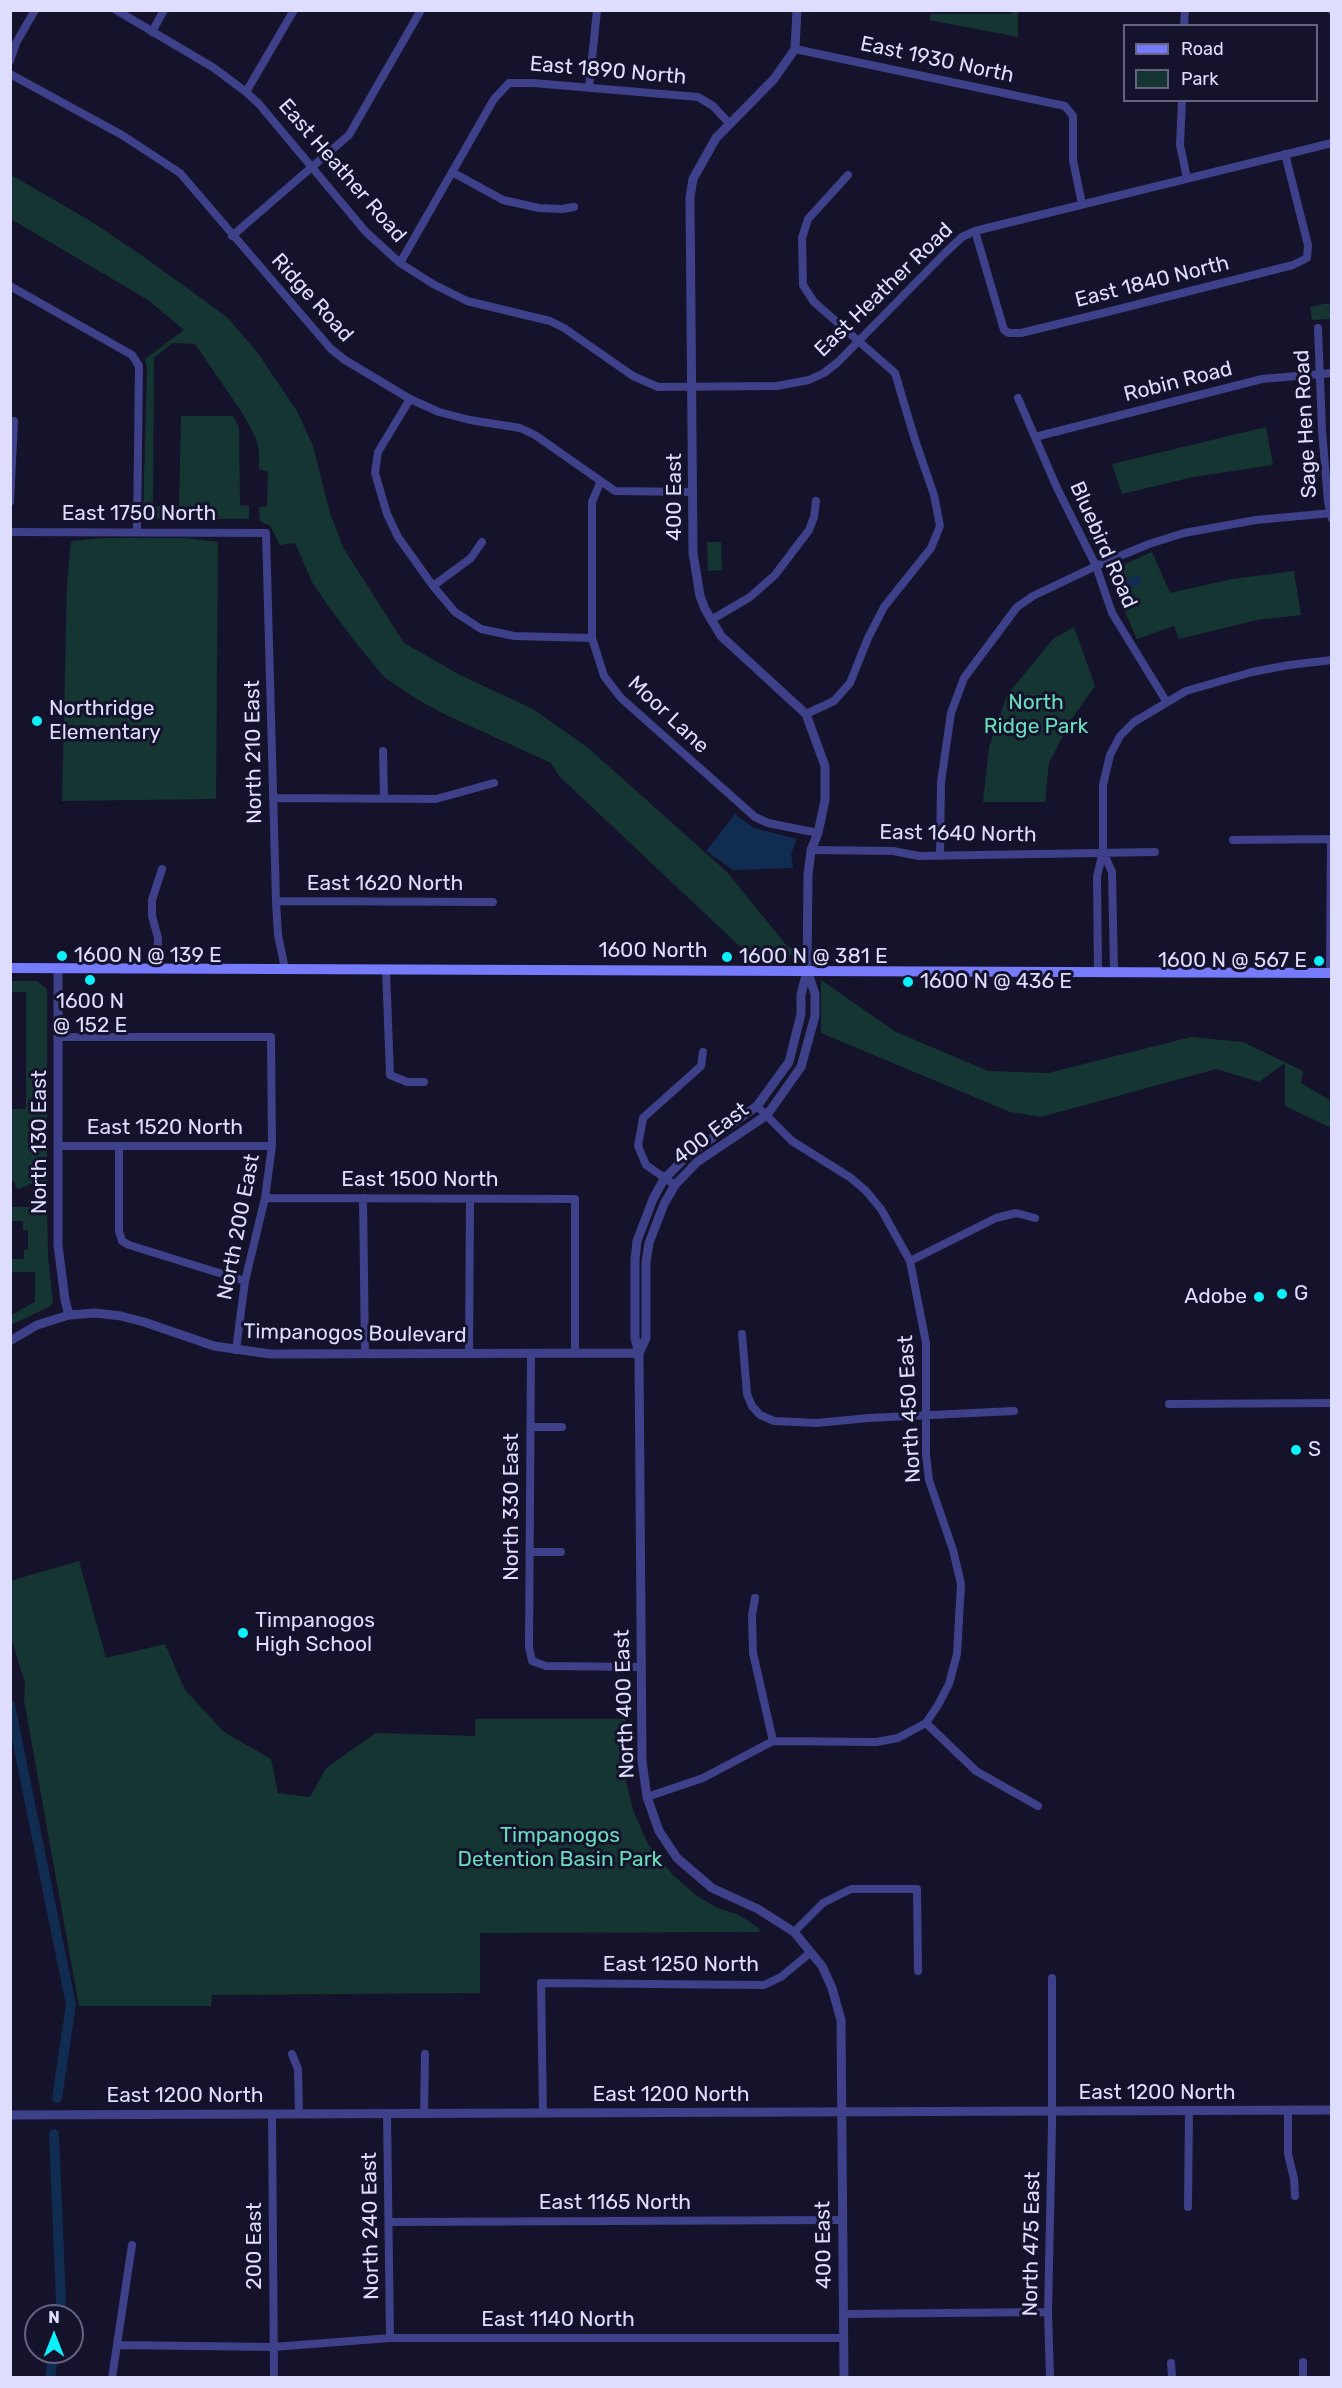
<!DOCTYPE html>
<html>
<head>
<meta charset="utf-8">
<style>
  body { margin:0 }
  #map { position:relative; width:1342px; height:2388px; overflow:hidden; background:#15122b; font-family:Rubik,sans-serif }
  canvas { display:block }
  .frame { position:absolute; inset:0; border:12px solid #deddfe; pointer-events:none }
  .legend { position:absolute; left:1123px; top:24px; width:195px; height:78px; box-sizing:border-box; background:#15122b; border:2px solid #65637f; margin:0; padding:8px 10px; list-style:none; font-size:18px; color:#deddfe }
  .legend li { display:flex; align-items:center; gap:12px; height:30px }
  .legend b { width:30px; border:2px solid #65637f }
  .north { position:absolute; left:24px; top:2304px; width:60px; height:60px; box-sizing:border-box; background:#15122b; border:2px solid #65637f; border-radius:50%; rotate:0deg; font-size:16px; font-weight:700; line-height:24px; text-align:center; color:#deddfe }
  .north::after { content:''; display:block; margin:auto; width:21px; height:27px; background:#0df0f9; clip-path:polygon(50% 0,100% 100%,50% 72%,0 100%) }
</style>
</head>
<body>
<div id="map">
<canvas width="1342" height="2388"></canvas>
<div class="frame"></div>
<ul class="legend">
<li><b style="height:8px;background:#767bfc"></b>Road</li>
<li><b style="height:16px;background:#153532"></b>Park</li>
</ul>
<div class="north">N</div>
</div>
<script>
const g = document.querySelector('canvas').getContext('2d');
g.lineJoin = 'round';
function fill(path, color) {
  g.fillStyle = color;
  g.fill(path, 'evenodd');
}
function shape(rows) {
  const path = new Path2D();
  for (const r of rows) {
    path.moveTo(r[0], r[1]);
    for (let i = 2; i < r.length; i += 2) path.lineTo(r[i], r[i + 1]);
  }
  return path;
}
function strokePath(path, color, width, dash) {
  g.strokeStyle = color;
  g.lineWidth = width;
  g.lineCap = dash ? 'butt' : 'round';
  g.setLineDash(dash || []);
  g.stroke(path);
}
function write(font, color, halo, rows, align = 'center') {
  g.font = font + ' Rubik,sans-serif';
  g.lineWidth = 6;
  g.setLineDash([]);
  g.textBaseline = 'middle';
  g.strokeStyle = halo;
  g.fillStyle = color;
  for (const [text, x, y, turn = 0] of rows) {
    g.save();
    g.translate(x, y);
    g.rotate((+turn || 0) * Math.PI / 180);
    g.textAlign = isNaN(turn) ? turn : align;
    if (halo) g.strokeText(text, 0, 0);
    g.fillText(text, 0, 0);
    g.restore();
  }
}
const green = shape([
  [1012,11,1018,11,1018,37,929,20,931,14,1011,14],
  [11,175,89,220,144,257,227,317,257,352,297,411,313,446,330,513,344,549,404,643,462,676,533,709,587,747,727,872,788,947,794,948,794,952,789,956,750,956,559,776,551,763,442,713,415,698,384,677,356,643,326,603,312,582,295,543,280,545,270,526,260,521,259,507,267,506,268,472,259,469,259,451,256,438,243,414,195,344,172,343,154,358,153,506,161,506,161,519,143,517,147,368,145,359,184,330,148,300,11,219],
  [1324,304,1331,304,1331,319,1312,320,1310,307],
  [181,416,233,416,239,427,240,505,249,506,249,519,172,519,173,506,179,506],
  [1266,427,1273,465,1193,477,1122,494,1112,464],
  [102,538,184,538,218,542,216,799,62,801,67,585,71,541],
  [707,542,721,542,722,570,708,571],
  [1152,552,1170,593,1232,579,1294,571,1301,615,1257,620,1179,639,1174,626,1137,639,1107,572],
  [1074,627,1095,686,1071,720,1049,763,1045,802,983,802,989,747,1007,695,1053,639],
  [821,980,896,1032,988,1071,1048,1073,1191,1037,1243,1042,1303,1071,1301,1083,1331,1101,1331,1128,1285,1106,1285,1063,1259,1082,1216,1069,1041,1117,1010,1112,821,1033],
  [11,981,37,981,47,989,47,1184,30,1184,20,1189,16,1188,14,1181,11,1181,10,1109,26,1109,26,992,11,992],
  [33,1198,47,1198,48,1256,53,1303,51,1306,11,1325,11,1315,35,1302,35,1272,11,1272,11,1259,24,1259,24,1250,28,1249,28,1230,23,1230,23,1221,11,1221,11,1207,33,1207],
  [79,1561,106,1658,165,1644,185,1690,224,1732,271,1759,278,1793,310,1797,326,1768,376,1733,475,1736,475,1719,626,1719,626,1781,633,1810,648,1844,672,1874,697,1896,718,1908,739,1915,759,1928,760,1932,480,1933,480,1993,212,1995,211,2006,79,2006,24,1700,25,1683,11,1638,10,1581]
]);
const water = shape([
  [1139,575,1142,584,1119,592,1116,583],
  [735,814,754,828,797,839,791,854,793,868,733,870,706,851]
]);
const canal = shape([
  [10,1705,71,2005,57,2098],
  [54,2134,61,2302,59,2316],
  [50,2378,54,2352]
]);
const minor = shape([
  [116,10,214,68,246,92,259,104,366,232,400,263,433,284,467,301,550,321,564,328,633,376,658,387,777,386,809,380,824,373,838,362,944,254,962,237,975,231,1332,143],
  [1331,10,1332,11],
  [1184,26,1185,10],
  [152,32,164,10],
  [795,49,1065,106,1073,116,1073,160,1082,204],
  [10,61,16,43,35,10],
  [10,74,122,135,180,173,331,349,345,360,410,399,439,412,470,420,520,428,535,435,615,491,693,492],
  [589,88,597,10],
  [246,92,294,10],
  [1182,100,1180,145,1187,178],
  [452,172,503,200,539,208,562,209,574,207],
  [975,231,1004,330,1009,333,1021,333,1115,310,1293,265,1307,258,1308,245,1285,154],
  [232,236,349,135,421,10],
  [400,263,494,99,509,83,533,83,698,97,713,106,730,124],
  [10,286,132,355,139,366,137,531],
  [1318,328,1322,430,1328,502,1332,519],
  [1018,398,1057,488,1096,566,1112,613,1166,701],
  [410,399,378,452,375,473,387,514,398,537,433,586,455,612,481,629,514,636,592,638],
  [1035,437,1262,379,1332,373],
  [600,483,592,502,592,638,604,676,621,698,755,817,768,823,818,833],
  [10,502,14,421],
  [10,532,266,533,276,901,278,935,285,969],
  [433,586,471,558,482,542],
  [711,620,750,597,775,575,809,530,814,517,816,501],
  [806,714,834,701,850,683,868,638,884,607,931,548,940,526,934,495,915,440,895,373,814,302,803,285,802,238,808,219,848,175],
  [383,751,384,798],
  [273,798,436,799,494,783],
  [1233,840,1332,839],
  [811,850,893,851,919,856,1155,852],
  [1103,852,1112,872,1114,971],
  [940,856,941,782,951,713,964,678,1017,607,1033,596,1096,566,1149,544,1184,533,1256,520,1332,513],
  [276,901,493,902],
  [157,968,158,938,152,916,152,900,162,869],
  [386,970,390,1075,407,1082,424,1082],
  [1098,972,1097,876,1103,852,1103,785,1110,755,1120,736,1134,722,1186,691,1252,672,1289,665,1332,660],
  [1330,973,1331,839],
  [58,1037,271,1037,272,1146,265,1198,245,1281,236,1350],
  [58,1146,272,1146],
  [119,1146,119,1231,122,1241,129,1245,245,1281],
  [675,1185,646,1165,638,1146,643,1118,701,1066,703,1052],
  [265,1198,575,1199,575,1353],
  [363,1198,365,1354],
  [910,1261,996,1218,1016,1213,1035,1218],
  [742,1334,747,1394,752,1406,760,1415,774,1421,816,1423,869,1418,1014,1411],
  [531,1353,529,1647,532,1661,546,1666,641,1667],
  [469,1354,470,1199],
  [1169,1404,1332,1403],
  [531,1427,562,1427],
  [530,1552,561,1552],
  [755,1598,752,1615,753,1653,773,1741],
  [926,1723,976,1771,1038,1806],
  [647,1797,703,1778,773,1741,876,1742,898,1738,926,1723,938,1705,949,1684,957,1654,961,1584,953,1550,929,1480,926,1455,926,1343,910,1261,881,1209,866,1191,851,1178,792,1141,757,1106],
  [794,1932,823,1903,851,1889,917,1889,918,1971],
  [292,2054,298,2069,299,2113],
  [1288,2110,1288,2154,1294,2179,1295,2196],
  [387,2113,390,2338],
  [543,2113,541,1983,764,1985,781,1977,811,1952],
  [272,2114,274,2378],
  [424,2114,425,2054],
  [1188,2207,1189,2111],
  [389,2222,841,2220],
  [843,2314,1048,2312],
  [117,2345,273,2347,390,2338,843,2338],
  [1303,2362,1303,2378],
  [1171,2363,1172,2378],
  [112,2378,132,2245],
  [1050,2378,1048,2312,1052,2125,1052,1978]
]);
const tertiary = shape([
  [797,10,795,49,774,79,716,138,693,179,690,197,693,553,700,596,705,609,721,636,806,714,825,766,825,800,818,833,811,850,808,875,807,971,801,995,801,1014,789,1062,757,1106,688,1155,664,1179,653,1199,637,1241,635,1260,635,1338,639,1353,642,1761,647,1797,659,1831,677,1858,712,1888,758,1909,794,1932,822,1966,832,1988,841,2020,844,2378],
  [58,968,58,1245,65,1300,69,1315],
  [10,1341,37,1325,69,1315,95,1313,121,1316,144,1322,214,1346,270,1354,639,1353],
  [639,1353,646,1338,646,1262,649,1243,664,1204,675,1185,697,1162,767,1115,801,1067,815,1016,815,994,808,973],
  [10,2115,1332,2110]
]);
const secondary = shape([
  [10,968,1332,973]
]);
const markers = [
  [37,721,6,"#0df0f9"],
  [62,956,6,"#0df0f9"],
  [727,957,6,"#0df0f9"],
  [1319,961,6,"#0df0f9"],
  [90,980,6,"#0df0f9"],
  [908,982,6,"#0df0f9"],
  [1282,1294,6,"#0df0f9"],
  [1259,1297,6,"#0df0f9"],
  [1296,1450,6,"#0df0f9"],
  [243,1633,6,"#0df0f9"]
];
const streetNames = [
  ["East 1930 North",937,60,12],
  ["East 1890 North",608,71,5],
  ["East Heather Road",342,171,49],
  ["East 1840 North",1152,282,-14],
  ["East Heather Road",884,290,-44],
  ["Ridge Road",312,298,48],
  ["Robin Road",1178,382,-14],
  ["Sage Hen Road",1306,424,-93],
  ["400 East",675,497,-90],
  ["East 1750 North",139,514],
  ["Bluebird Road",1103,545,66],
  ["Moor Lane",668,715,43],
  ["North 210 East",254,752,-91],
  ["East 1640 North",958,834,1],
  ["East 1620 North",385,884],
  ["1600 North",653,951],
  ["East 1520 North",165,1128],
  ["400 East",711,1134,-37],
  ["North 130 East",40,1142,-90],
  ["East 1500 North",420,1180],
  ["North 200 East",239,1227,-79],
  ["Timpanogos Boulevard",355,1334,1],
  ["North 450 East",910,1409,-93],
  ["North 330 East",512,1507,-90],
  ["North 400 East",625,1704,-92],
  ["East 1250 North",681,1965],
  ["East 1200 North",1157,2093],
  ["East 1200 North",671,2095],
  ["East 1200 North",185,2096],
  ["East 1165 North",615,2203],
  ["North 240 East",371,2226,-91],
  ["North 475 East",1032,2244,-89],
  ["400 East",824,2245,-91],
  ["200 East",255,2246,-90],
  ["East 1140 North",558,2320]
];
const parkNames = [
  ["North",1036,703],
  ["Ridge Park",1036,727],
  ["Timpanogos",560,1836],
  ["Detention Basin Park",560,1860]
];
const poiNames = [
  ["Northridge",49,709],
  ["Elementary",49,733],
  ["1600 N @ 139 E",74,956],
  ["1600 N @ 381 E",739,957],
  ["1600 N @ 567 E",1307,961,"right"],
  ["1600 N @ 436 E",920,982],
  ["1600 N",90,1002,"center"],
  ["@ 152 E",90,1026,"center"],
  ["G",1294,1294],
  ["Adobe",1247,1297,"right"],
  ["S",1308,1450],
  ["Timpanogos",255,1621],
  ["High School",255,1645]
];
fill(green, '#153532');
fill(water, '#102c50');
strokePath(canal, '#102c50', 10);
strokePath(minor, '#3e4089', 8);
strokePath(tertiary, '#3e4089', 9);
strokePath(secondary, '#767bfc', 10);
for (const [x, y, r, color] of markers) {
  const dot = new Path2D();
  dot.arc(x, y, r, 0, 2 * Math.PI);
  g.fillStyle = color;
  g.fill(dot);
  strokePath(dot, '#15122b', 2);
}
write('21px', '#deddfe', '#15122b', streetNames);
write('21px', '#68deba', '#15122b', parkNames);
write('21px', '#deddfe', '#15122b', poiNames, 'left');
</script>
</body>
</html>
